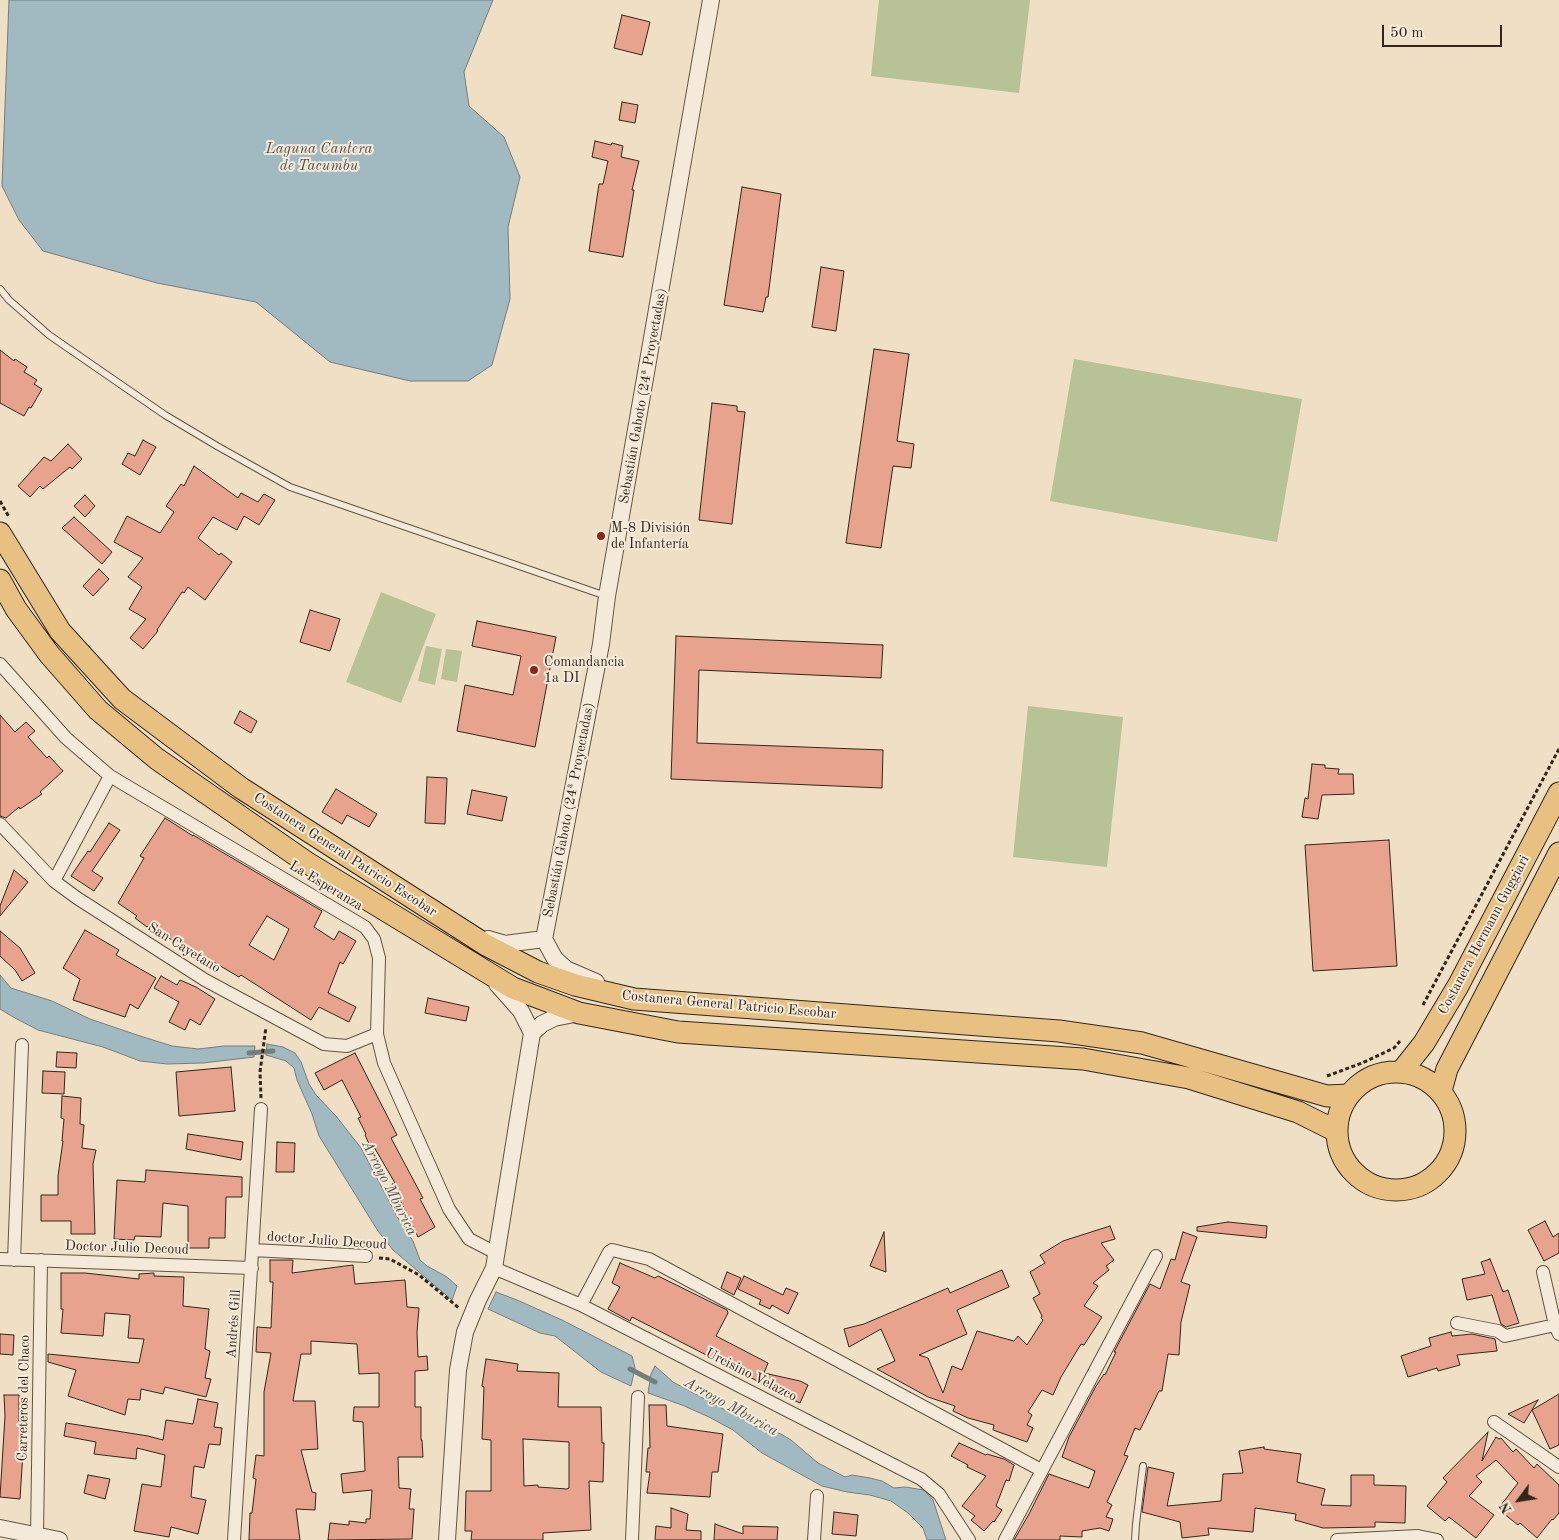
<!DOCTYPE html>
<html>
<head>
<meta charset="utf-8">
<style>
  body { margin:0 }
  #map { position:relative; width:1559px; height:1540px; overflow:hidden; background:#efdfc4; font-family:"Old Standard TT",serif }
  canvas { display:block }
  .north { position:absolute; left:1494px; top:1475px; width:50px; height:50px; -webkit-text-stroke:4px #f5ead9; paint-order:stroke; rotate:239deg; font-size:14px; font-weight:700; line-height:20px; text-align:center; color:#32261a }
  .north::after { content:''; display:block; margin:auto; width:18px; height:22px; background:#32261a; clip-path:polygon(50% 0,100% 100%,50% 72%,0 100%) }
  .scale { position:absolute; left:1382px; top:25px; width:120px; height:22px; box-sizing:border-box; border:2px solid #32261a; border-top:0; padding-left:6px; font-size:15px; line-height:18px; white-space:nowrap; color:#32261a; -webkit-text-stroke:4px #f5ead9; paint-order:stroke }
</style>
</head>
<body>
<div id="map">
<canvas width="1559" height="1540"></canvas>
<div class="north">N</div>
<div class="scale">50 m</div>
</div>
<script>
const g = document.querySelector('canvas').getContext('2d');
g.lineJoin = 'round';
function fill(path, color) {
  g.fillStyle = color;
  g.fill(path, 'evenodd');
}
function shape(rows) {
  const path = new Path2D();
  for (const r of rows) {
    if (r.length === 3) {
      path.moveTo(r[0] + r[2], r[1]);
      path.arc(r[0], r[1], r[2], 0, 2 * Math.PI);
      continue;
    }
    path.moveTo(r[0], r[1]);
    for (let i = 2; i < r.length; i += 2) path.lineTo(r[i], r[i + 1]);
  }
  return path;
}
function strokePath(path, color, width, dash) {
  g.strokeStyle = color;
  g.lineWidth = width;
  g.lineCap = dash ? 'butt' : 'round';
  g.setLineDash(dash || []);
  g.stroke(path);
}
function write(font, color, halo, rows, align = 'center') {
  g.font = font + ' "Old Standard TT",serif';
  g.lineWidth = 4;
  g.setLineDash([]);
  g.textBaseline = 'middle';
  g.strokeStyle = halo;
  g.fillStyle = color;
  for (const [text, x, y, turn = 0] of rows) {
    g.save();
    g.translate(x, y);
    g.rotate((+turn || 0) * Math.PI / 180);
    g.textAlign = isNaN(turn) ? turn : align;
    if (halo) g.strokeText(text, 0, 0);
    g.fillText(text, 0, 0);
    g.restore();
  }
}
const green = shape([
  [879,0,1030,0,1019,93,871,76],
  [1074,359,1302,399,1277,542,1050,501],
  [381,592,436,614,401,703,346,682],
  [426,646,442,649,435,685,418,681],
  [446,649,462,651,457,682,441,679],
  [1028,706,1123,717,1107,867,1013,857]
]);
const water = shape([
  [9,0,493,0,464,72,469,106,504,137,520,177,508,227,510,299,492,365,468,381,410,381,330,362,256,302,157,283,43,251,19,220,2,186,9,0],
  [0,975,11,988,52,1001,90,1019,137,1035,172,1046,198,1049,224,1046,255,1046,254,1057,203,1063,167,1064,140,1061,103,1047,38,1030,15,1018,0,1009,0,975],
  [267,1044,283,1047,295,1053,301,1062,309,1084,316,1095,336,1116,361,1148,398,1218,413,1241,420,1260,427,1266,447,1277,457,1286,452,1300,393,1250,378,1231,319,1136,312,1114,297,1080,294,1068,286,1061,266,1055,267,1044],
  [496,1292,517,1300,562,1320,632,1356,635,1368,631,1386,601,1372,555,1336,540,1333,488,1309,496,1292],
  [655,1366,673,1382,755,1426,781,1434,791,1440,818,1463,845,1477,852,1475,870,1478,882,1481,894,1488,905,1487,924,1490,933,1500,946,1540,927,1540,923,1528,908,1513,891,1501,870,1495,847,1492,822,1486,762,1453,733,1430,709,1417,682,1405,648,1393,651,1374,655,1366]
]);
const stream = shape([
  [249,1053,273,1051],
  [630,1369,655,1382]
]);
const building = shape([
  [622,15,650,22,642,55,614,48,622,15],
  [622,102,638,105,635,123,619,120,622,102],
  [595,141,611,145,612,143,623,146,621,157,639,161,632,190,634,190,623,257,589,251,599,184,603,184,608,161,592,157,595,141],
  [742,187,781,194,768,297,766,297,763,312,724,305,742,187],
  [821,267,844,271,836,331,812,327,821,267],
  [874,349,909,354,897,441,914,444,911,468,893,466,881,548,846,543,874,349],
  [0,350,14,361,15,359,27,367,24,372,37,380,34,384,42,389,31,408,29,407,24,416,0,403,0,350],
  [712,403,737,406,737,411,745,412,732,524,699,520,712,403],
  [143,440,156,447,140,475,122,464,128,453,135,456,143,440],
  [68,444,82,459,72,469,70,467,43,489,40,486,30,497,18,486,44,457,51,461,68,444],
  [194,466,238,498,241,493,258,502,264,494,275,500,259,525,244,516,237,530,213,517,198,538,219,555,221,553,232,562,205,600,188,587,184,593,182,592,157,630,158,631,143,649,130,638,146,619,129,609,142,587,128,577,143,558,114,542,127,516,160,533,174,512,166,506,181,484,184,486,194,466],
  [85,495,95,506,85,517,74,506,85,495],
  [74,517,112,552,102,564,62,528,74,517],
  [99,569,109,579,93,596,83,586,99,569],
  [310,610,340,619,330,651,300,642,310,610],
  [477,621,556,637,535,747,457,731,465,685,513,695,521,656,472,646,477,621],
  [676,636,883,645,881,678,699,670,697,743,883,750,882,788,671,779,676,636],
  [240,711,257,721,251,733,234,723,240,711],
  [0,715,15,732,26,722,35,731,28,737,47,758,49,756,63,771,40,792,42,794,20,809,19,807,6,818,0,816,0,715],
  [1312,764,1325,765,1325,768,1339,769,1338,774,1353,774,1354,794,1322,795,1318,819,1302,817,1305,798,1308,799,1312,764],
  [427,777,447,778,445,824,425,823,427,777],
  [336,789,377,814,369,827,347,815,342,824,322,812,336,789],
  [472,790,507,797,502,821,467,814,472,790],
  [165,818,193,836,193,835,322,911,314,927,334,940,339,931,356,941,343,964,340,962,328,993,356,1007,349,1022,319,1007,311,1020,241,975,239,977,173,938,172,940,148,926,147,927,135,918,137,916,118,903,144,858,140,856,165,818],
  [267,916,289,929,274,960,249,945,267,916],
  [109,823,120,830,92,871,103,878,94,891,71,876,88,851,90,852,109,823],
  [1389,840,1397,966,1313,971,1305,845,1389,840],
  [14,870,28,882,0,916,0,906,14,870],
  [85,930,119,950,116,955,156,978,138,1009,130,1004,125,1017,73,1000,80,979,63,968,85,930],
  [0,931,20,948,35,973,22,981,15,970,0,956,0,931],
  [161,976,177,985,180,980,196,987,215,999,200,1025,190,1019,185,1030,169,1022,179,1002,154,988,161,976],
  [428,998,469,1007,466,1021,425,1013,428,998],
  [57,1052,77,1053,76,1068,56,1067,57,1052],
  [355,1053,397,1135,391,1138,423,1198,420,1199,435,1227,418,1237,392,1184,395,1183,374,1147,371,1148,365,1135,366,1134,358,1118,361,1117,342,1080,324,1090,315,1073,355,1053],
  [231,1067,235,1111,179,1116,176,1072,231,1067],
  [43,1071,65,1072,64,1094,42,1093,43,1071],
  [62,1096,81,1098,80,1124,84,1125,82,1148,96,1150,93,1164,95,1234,71,1234,71,1221,41,1221,41,1195,58,1195,58,1176,63,1141,62,1141,64,1119,61,1118,62,1096],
  [188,1134,243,1142,241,1160,186,1149,188,1134],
  [277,1142,295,1143,294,1172,276,1172,277,1142],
  [146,1170,242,1177,242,1197,226,1197,225,1238,209,1238,209,1248,188,1248,188,1206,163,1203,161,1237,135,1236,134,1240,114,1239,117,1180,145,1182,146,1170],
  [1545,1221,1553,1237,1559,1233,1559,1253,1544,1261,1528,1230,1545,1221],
  [1228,1222,1267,1226,1266,1238,1197,1231,1197,1227,1228,1222],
  [1110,1226,1115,1239,1101,1243,1114,1260,1106,1266,1109,1270,1093,1283,1098,1286,1084,1306,1102,1317,1084,1345,1081,1344,1061,1377,1053,1395,1042,1390,1028,1412,1032,1415,1027,1425,1033,1428,1027,1442,993,1430,994,1425,968,1418,953,1411,955,1406,928,1397,877,1369,895,1361,881,1329,849,1347,844,1329,864,1324,948,1288,950,1293,1002,1270,1009,1287,957,1310,967,1334,919,1355,928,1358,943,1393,952,1366,962,1370,977,1331,1014,1341,1018,1336,1027,1345,1043,1320,1041,1318,1042,1316,1033,1298,1040,1294,1030,1272,1045,1263,1040,1255,1063,1241,1110,1226],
  [884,1232,886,1272,870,1266,884,1232],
  [1183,1232,1197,1237,1181,1282,1190,1285,1181,1322,1179,1355,1168,1354,1162,1391,1159,1391,1140,1430,1135,1428,1124,1455,1128,1456,1107,1502,1112,1505,1106,1517,1113,1519,1109,1531,1100,1528,1082,1531,1082,1537,1060,1536,1060,1540,1014,1540,1029,1514,1049,1474,1089,1488,1095,1471,1062,1457,1069,1437,1096,1386,1104,1374,1105,1375,1116,1352,1114,1352,1150,1284,1160,1289,1171,1259,1175,1260,1183,1232],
  [1490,1259,1503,1292,1508,1290,1519,1323,1506,1327,1501,1324,1492,1295,1467,1300,1462,1279,1485,1274,1481,1262,1490,1259],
  [270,1260,293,1260,292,1273,353,1265,355,1284,405,1280,407,1307,419,1308,417,1332,418,1357,427,1356,428,1370,415,1371,415,1407,421,1407,421,1440,422,1440,423,1457,398,1457,399,1488,411,1489,409,1509,414,1509,412,1539,328,1540,330,1523,349,1525,349,1521,366,1523,366,1519,370,1519,372,1490,343,1493,341,1474,365,1471,363,1422,353,1421,354,1407,379,1407,379,1373,359,1374,357,1344,311,1341,311,1354,301,1354,293,1401,315,1401,318,1449,301,1450,312,1492,316,1493,315,1510,296,1509,300,1540,249,1540,250,1513,252,1513,256,1479,253,1478,256,1455,264,1456,264,1392,271,1353,256,1352,257,1327,271,1328,273,1282,270,1282,270,1260],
  [620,1263,655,1278,658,1276,727,1310,728,1313,716,1336,768,1363,764,1373,800,1381,808,1385,800,1403,789,1398,790,1395,770,1390,771,1388,632,1317,630,1321,608,1309,620,1287,612,1283,620,1263],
  [727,1272,741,1278,734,1295,721,1288,727,1272],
  [61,1273,85,1273,139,1279,139,1274,154,1273,154,1276,184,1277,183,1306,209,1309,205,1349,210,1351,205,1378,211,1379,206,1397,165,1387,163,1394,141,1389,140,1400,128,1399,125,1415,68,1396,76,1370,48,1362,48,1354,139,1363,144,1339,128,1338,130,1315,105,1313,103,1336,61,1333,63,1309,61,1309,61,1273],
  [744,1276,783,1295,786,1288,798,1293,788,1314,772,1305,770,1309,759,1304,761,1300,738,1289,744,1276],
  [1451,1332,1452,1336,1472,1334,1495,1339,1497,1351,1457,1355,1460,1365,1438,1371,1437,1368,1408,1377,1401,1356,1431,1346,1429,1338,1451,1332],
  [0,1334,14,1335,13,1355,0,1354,0,1334],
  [486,1359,518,1364,517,1371,559,1373,558,1407,601,1407,602,1443,604,1443,603,1482,589,1481,591,1530,543,1533,543,1540,471,1540,472,1531,465,1531,466,1491,491,1491,491,1440,482,1439,484,1387,482,1386,486,1359],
  [523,1439,569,1442,569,1488,567,1489,538,1487,538,1485,524,1486,523,1439],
  [1559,1394,1559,1445,1550,1449,1532,1410,1559,1394],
  [4,1395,19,1395,19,1421,25,1421,20,1499,0,1497,5,1416,4,1395],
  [198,1399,218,1403,214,1427,222,1428,220,1445,209,1444,204,1468,194,1466,191,1497,206,1500,198,1534,171,1527,169,1537,134,1531,142,1484,161,1487,165,1455,137,1448,136,1459,94,1454,96,1442,64,1436,66,1423,148,1436,163,1440,166,1420,193,1424,198,1399],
  [1538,1400,1524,1423,1508,1414,1538,1400],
  [649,1405,666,1405,667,1426,723,1434,718,1472,712,1472,710,1497,647,1493,650,1472,646,1472,648,1448,650,1448,649,1405],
  [1488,1432,1482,1461,1496,1437,1499,1439,1501,1438,1513,1452,1516,1449,1534,1468,1537,1464,1559,1485,1559,1513,1553,1520,1552,1519,1537,1538,1520,1523,1518,1525,1498,1509,1518,1483,1496,1460,1476,1476,1482,1482,1469,1496,1494,1515,1476,1538,1449,1517,1445,1521,1427,1506,1447,1482,1443,1478,1488,1432],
  [959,1443,986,1455,987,1454,1004,1459,1014,1465,1009,1481,1006,1480,996,1506,1002,1510,994,1522,993,1521,984,1531,971,1520,975,1516,962,1506,986,1476,967,1467,968,1465,951,1456,959,1443],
  [1264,1447,1264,1449,1301,1454,1297,1482,1325,1489,1321,1505,1351,1506,1351,1475,1374,1475,1374,1485,1406,1486,1405,1523,1375,1522,1375,1527,1323,1528,1295,1520,1296,1514,1255,1508,1253,1532,1208,1528,1209,1535,1182,1538,1180,1522,1142,1512,1148,1467,1174,1473,1167,1506,1221,1501,1223,1474,1243,1473,1239,1451,1264,1447],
  [88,1475,110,1479,105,1499,84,1493,88,1475],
  [671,1508,688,1514,686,1530,701,1531,701,1540,655,1540,656,1526,671,1528,671,1508],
  [834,1512,858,1515,856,1536,832,1534,834,1512],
  [715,1524,743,1534,743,1526,778,1527,777,1540,714,1540,715,1524]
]);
const path = shape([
  [0,501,9,517],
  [1423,1005,1559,749],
  [1327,1076,1362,1063,1394,1048,1400,1041],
  [261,1098,260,1072,266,1027],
  [379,1258,390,1259,419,1275,459,1308]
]);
const service = shape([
  [0,289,9,300,49,335,165,415,217,446,290,487,606,596],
  [1135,1540,1136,1524,1143,1466]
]);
const minor = shape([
  [0,664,66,738,110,776,365,927,374,939,379,958,377,1034,384,1063,449,1209,469,1239,496,1253],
  [0,824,54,881,77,898,205,980,324,1044,347,1046,377,1034],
  [54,881,110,776],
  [253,1250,366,1256],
  [0,1259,252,1268],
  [14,1260,22,1045],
  [494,1268,581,1305,921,1479,939,1494,969,1540],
  [1543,1272,1555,1325,1559,1334],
  [581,1305,609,1252,612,1250,649,1259,1041,1470],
  [1457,1323,1498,1331,1505,1336,1555,1325,1559,1323],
  [1494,1422,1559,1467],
  [37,1536,41,1260],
  [234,1540,261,1109],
  [632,1540,638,1397],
  [814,1540,817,1496],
  [1005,1540,1156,1256],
  [1337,1540,1418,1536,1437,1540]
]);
const tertiary = shape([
  [488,939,505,944,544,939],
  [544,939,601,644,607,596,711,0],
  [544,939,555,959,566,969,596,982],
  [497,984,521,1011,532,1033],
  [532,1033,542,1024,554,1018,579,1013],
  [0,1528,59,1540],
  [447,1540,458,1370,465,1332,478,1300,494,1268,532,1033]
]);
const trunk = shape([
  [0,533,60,631,122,699,241,788,486,945,538,972,575,985,634,999,1059,1031,1142,1043,1327,1096,1349,1095],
  [0,580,16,609,49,654,98,710,157,759,306,862,513,988,579,1013,678,1032,1083,1059,1189,1078,1298,1112,1336,1131],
  [1401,1072,1424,1043,1458,986,1559,793],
  [1396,1131,59],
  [1441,1091,1447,1069,1559,853]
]);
const markers = [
  [601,536,5,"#8f2418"],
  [534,670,5,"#8f2418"]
];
const streetNames = [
  ["Sebastián Gaboto (24ª Proyectadas)",643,396,-80],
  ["Sebastián Gaboto (24ª Proyectadas)",569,810,-79],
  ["Costanera General Patricio Escobar",345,855,33],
  ["La Esperanza",326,886,31],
  ["Costanera Hermann Guggiari",1484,935,-62],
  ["San Cayetano",184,948,32],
  ["Costanera General Patricio Escobar",729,1005,5],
  ["doctor Julio Decoud",327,1241,4],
  ["Doctor Julio Decoud",127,1248,2],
  ["Andrés Gill",234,1324,-86],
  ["Urcisino Velazco",751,1375,27],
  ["Carreteros del Chaco",24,1398,-89]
];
const poiNames = [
  ["M-8 División",611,528],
  ["de Infantería",611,544],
  ["Comandancia",544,662],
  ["1a DI",544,678]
];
const waterNames = [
  ["Laguna Cantera",319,149],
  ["de Tacumbu",319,166],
  ["Arroyo Mburica",389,1188,63],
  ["Arroyo Mburica",731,1407,29]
];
fill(green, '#b7c296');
fill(water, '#a1b9c0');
strokePath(water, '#757e7e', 1);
strokePath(stream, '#757e7e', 5);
fill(building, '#e8a38e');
strokePath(building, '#32261a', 1);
strokePath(service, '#615444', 8);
strokePath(minor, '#615444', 14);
strokePath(tertiary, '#615444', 18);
strokePath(trunk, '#32261a', 23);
strokePath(path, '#32261a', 3, [4, 2.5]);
strokePath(service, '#f5ead9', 6);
strokePath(minor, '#f5ead9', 12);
strokePath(tertiary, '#f5ead9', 16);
strokePath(trunk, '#e8c082', 21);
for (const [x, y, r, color] of markers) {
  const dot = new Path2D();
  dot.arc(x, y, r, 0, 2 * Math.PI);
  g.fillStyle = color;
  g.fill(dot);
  strokePath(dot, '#f5ead9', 2);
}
write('14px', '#32261a', '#f5ead9', streetNames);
write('14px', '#32261a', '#f5ead9', poiNames, 'left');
write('italic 15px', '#53524c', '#f5ead9', waterNames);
</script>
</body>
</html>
